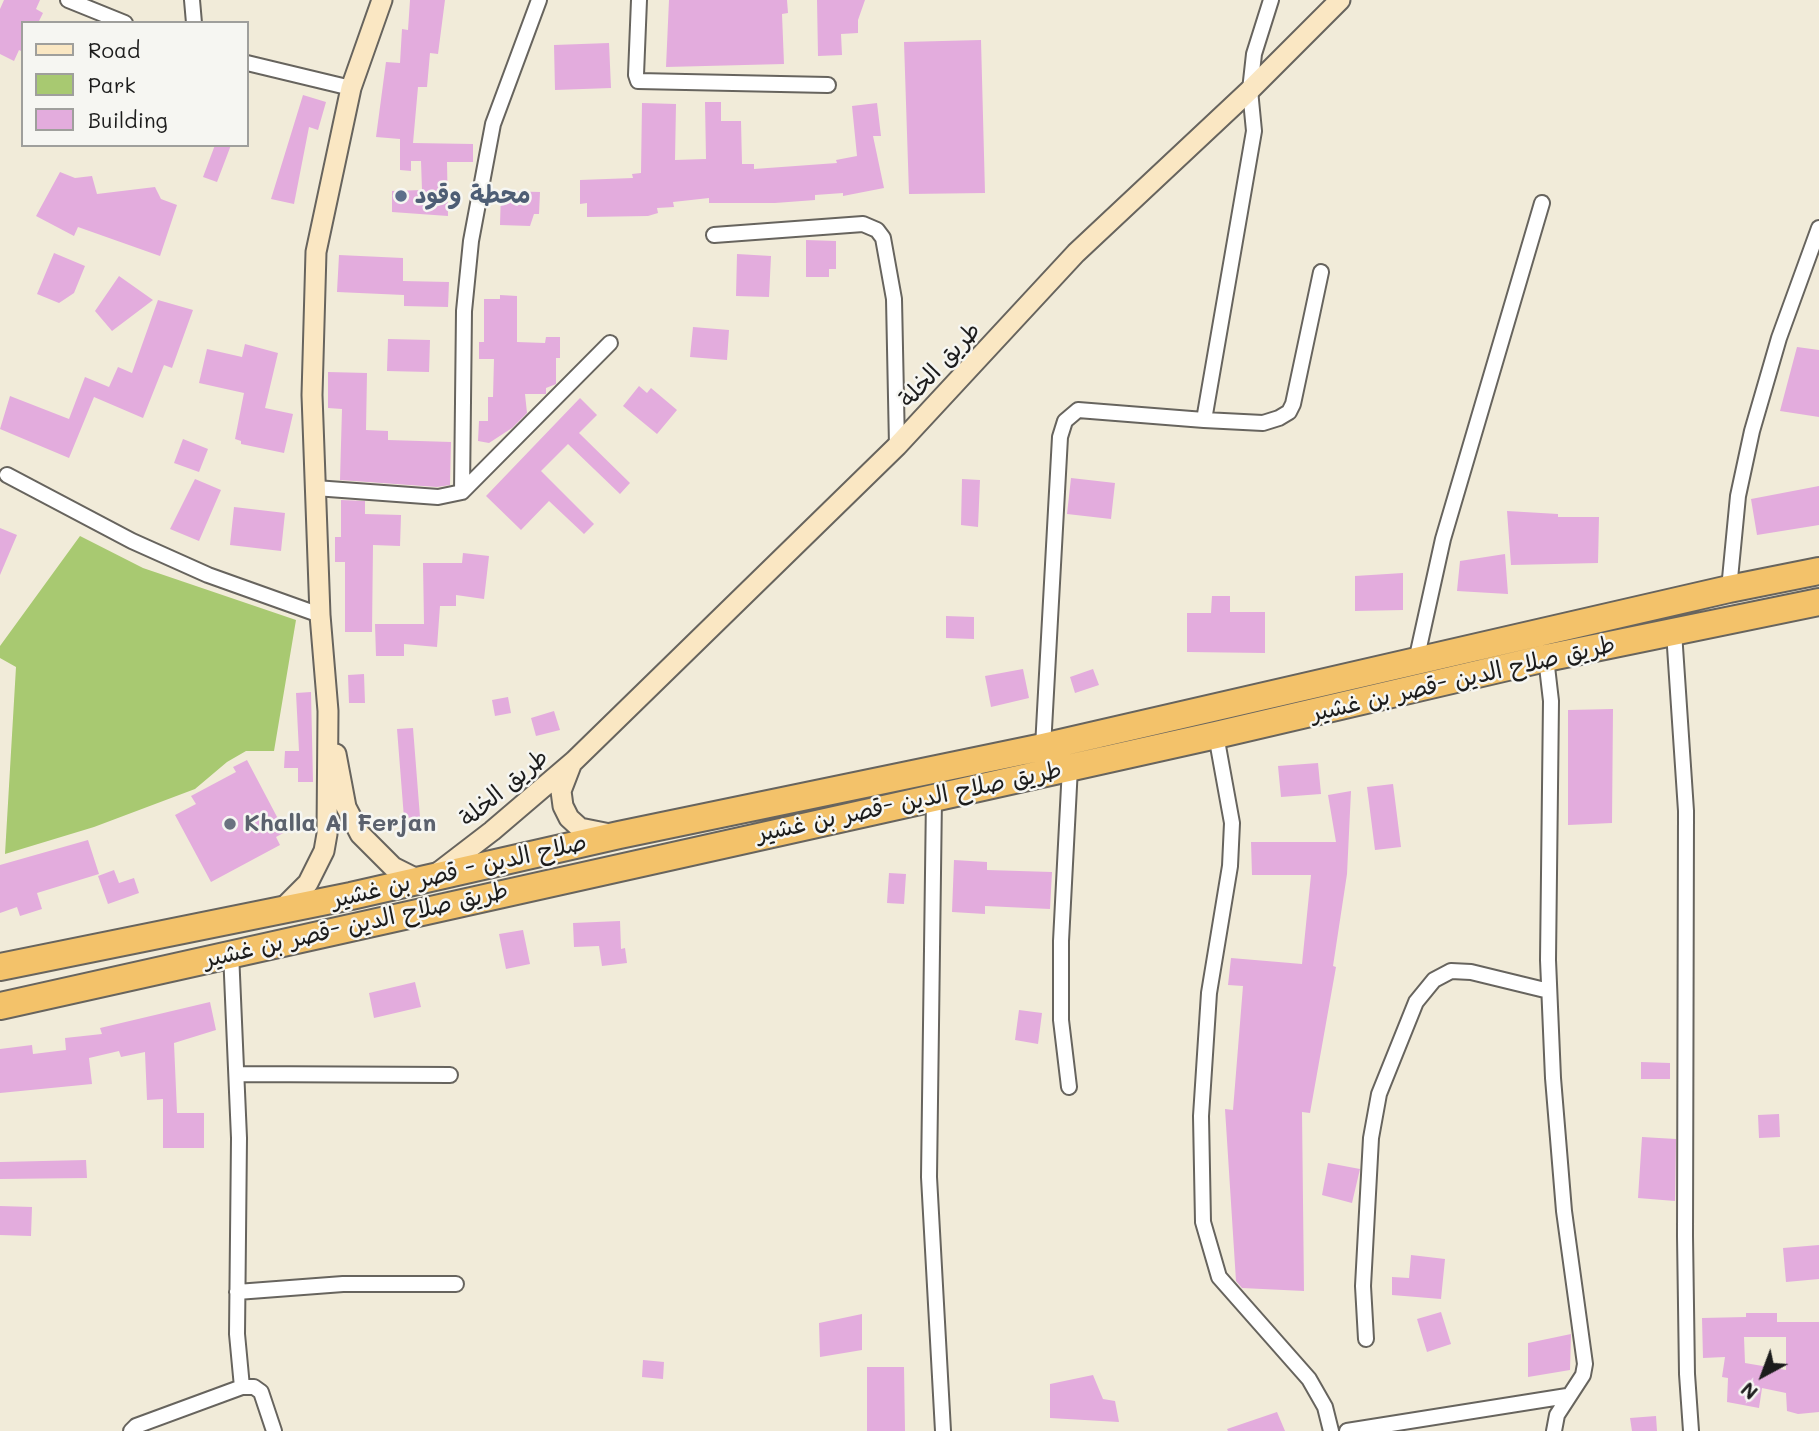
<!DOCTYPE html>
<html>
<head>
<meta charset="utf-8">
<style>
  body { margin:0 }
  #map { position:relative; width:1819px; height:1431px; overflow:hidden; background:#f1ebd9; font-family:Mali,sans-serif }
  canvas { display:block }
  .legend { position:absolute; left:21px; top:21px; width:228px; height:126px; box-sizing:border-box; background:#f6f6f2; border:2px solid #9f9f9c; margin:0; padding:9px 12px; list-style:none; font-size:21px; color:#1c1c1c }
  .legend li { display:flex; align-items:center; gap:14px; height:35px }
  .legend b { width:35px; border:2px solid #9f9f9c }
  .north { position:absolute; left:1728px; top:1340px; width:70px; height:70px; -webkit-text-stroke:5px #f6f6f2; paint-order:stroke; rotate:221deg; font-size:19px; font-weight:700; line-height:28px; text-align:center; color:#1c1c1c }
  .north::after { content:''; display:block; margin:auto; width:24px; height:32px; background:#1c1c1c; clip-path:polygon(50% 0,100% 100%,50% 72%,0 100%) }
</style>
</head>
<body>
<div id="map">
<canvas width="1819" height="1431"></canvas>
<ul class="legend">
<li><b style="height:9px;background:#fae7c3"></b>Road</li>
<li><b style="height:19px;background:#a8c971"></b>Park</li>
<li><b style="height:19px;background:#e3acdd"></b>Building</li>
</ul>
<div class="north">N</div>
</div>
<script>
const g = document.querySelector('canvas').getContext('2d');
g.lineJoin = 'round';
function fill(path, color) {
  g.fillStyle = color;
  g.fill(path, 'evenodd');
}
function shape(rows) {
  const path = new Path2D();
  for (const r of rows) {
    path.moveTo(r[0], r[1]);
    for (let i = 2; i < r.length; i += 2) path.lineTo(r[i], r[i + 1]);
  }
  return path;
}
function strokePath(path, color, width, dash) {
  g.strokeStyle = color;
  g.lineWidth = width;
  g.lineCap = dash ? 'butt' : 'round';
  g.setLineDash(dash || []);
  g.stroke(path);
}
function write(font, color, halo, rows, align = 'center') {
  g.font = font + ' Mali,"Playpen Sans Arabic",sans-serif';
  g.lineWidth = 5;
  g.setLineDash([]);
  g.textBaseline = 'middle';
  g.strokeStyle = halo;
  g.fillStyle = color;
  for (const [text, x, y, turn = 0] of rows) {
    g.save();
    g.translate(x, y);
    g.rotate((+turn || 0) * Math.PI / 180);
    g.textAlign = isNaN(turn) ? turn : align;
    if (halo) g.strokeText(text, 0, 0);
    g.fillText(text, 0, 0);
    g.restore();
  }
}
const green = shape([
  [80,536,143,568,296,620,274,751,246,751,227,762,195,789,94,827,5,854,16,667,0,658,0,646]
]);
const building = shape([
  [4,0,40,0,36,9,43,13,38,23,23,23,23,52,19,50,14,61,0,54,0,9],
  [410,0,445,0,438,54,430,53,427,87,418,87,413,143,473,144,473,162,447,162,448,216,392,212,392,191,422,190,421,161,411,161,411,171,400,170,400,139,376,137,386,62,400,63,402,29,408,30],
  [669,0,787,0,788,13,782,14,784,64,666,67],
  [817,0,865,0,858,20,858,33,841,34,842,55,818,56],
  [981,40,985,193,909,194,904,42],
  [609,43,611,88,555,90,554,45],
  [303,95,326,102,318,130,309,127,294,204,271,199],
  [705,102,721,102,721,121,741,121,742,164,754,164,754,169,837,163,836,160,857,156,852,106,877,103,881,136,873,136,884,188,843,196,843,193,815,195,815,200,775,203,709,203,709,198,673,202,674,207,657,208,658,213,648,216,587,217,587,203,580,204,580,180,633,178,632,174,641,173,642,103,676,104,675,160,706,159],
  [215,145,231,145,217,182,203,177],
  [60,172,75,178,92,176,97,194,155,187,161,199,177,205,160,256,78,227,74,236,36,216],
  [501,191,540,192,539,214,534,214,530,226,500,225],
  [806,240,836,241,836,269,829,269,829,277,806,277],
  [54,253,85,266,74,293,59,303,37,294],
  [737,254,771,256,769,297,736,296],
  [339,255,403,258,403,281,449,282,448,307,404,306,404,295,337,292],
  [119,276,153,300,112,331,95,311],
  [500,295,517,296,517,342,545,343,546,337,560,337,560,358,556,358,556,384,546,388,546,394,525,394,527,413,512,428,489,443,478,441,479,421,488,421,488,397,493,397,494,359,479,359,479,342,484,342,484,299,500,299],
  [158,300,193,310,172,368,164,365,143,418,94,397,69,458,0,429,10,396,69,419,85,377,109,387,118,367,132,373],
  [693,327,729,330,727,360,690,357],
  [388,339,430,340,429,372,387,371],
  [245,344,278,353,265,408,293,414,284,453,241,444,241,441,235,439,244,393,199,383,207,349,242,357],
  [1797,347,1819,350,1819,417,1780,411],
  [328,372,367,373,366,430,388,431,388,440,451,442,450,485,437,487,340,480,342,409,328,408],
  [639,386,647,393,651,388,677,410,657,434,623,406],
  [580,398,597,415,579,433,630,483,620,494,568,444,541,471,594,524,584,534,549,501,521,530,486,496],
  [183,439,208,449,199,472,174,463],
  [1071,478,1115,483,1111,519,1067,514],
  [195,479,221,490,199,541,170,529],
  [962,479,980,480,978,527,961,525],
  [1819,486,1819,525,1757,535,1751,499],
  [341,500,365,501,365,514,401,515,400,546,373,545,372,632,345,632,345,562,335,562,335,537,341,537],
  [234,507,285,513,281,551,230,545],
  [1507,511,1558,514,1558,517,1599,517,1598,563,1511,565],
  [0,528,17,535,0,575],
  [463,553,489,556,484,599,456,595,456,606,440,606,437,647,404,644,404,656,376,656,375,624,424,624,423,563,462,563],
  [1505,554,1508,594,1457,591,1460,561],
  [1403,573,1403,610,1355,611,1355,576],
  [1212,596,1230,596,1230,612,1265,612,1265,653,1187,652,1187,613,1211,613],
  [946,616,974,617,974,639,946,638],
  [1023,669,1029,698,991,707,985,676],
  [1093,669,1099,685,1075,693,1070,677],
  [364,674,365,703,349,703,348,675],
  [311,692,313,782,298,782,298,768,284,768,285,751,299,751,296,693],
  [508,697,511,713,495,716,492,700],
  [1613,709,1612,823,1568,825,1568,710],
  [554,711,560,730,536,736,531,718],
  [413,728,420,817,404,818,397,729],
  [247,760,285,832,276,837,280,845,211,882,175,815,196,804,191,796,236,772,233,767],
  [1318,763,1321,794,1281,797,1278,766],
  [1393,784,1401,847,1375,850,1367,787],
  [1351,791,1347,874,1333,966,1336,967,1310,1113,1302,1112,1304,1291,1242,1288,1236,1281,1225,1109,1233,1110,1243,986,1228,985,1231,958,1302,964,1311,875,1252,875,1251,842,1336,842,1328,795],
  [88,840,99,874,37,893,42,909,20,916,17,907,0,913,0,865],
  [954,860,987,862,987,870,1052,872,1050,909,985,906,985,914,952,912],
  [114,870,119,883,134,878,139,893,108,904,98,876],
  [889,873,906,874,904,904,887,903],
  [620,921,621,949,625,948,627,963,602,966,599,946,574,947,573,923],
  [523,930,530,964,506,969,499,934],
  [415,982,421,1007,374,1018,369,993],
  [210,1002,216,1030,174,1043,177,1113,204,1113,204,1148,163,1148,163,1099,147,1100,145,1052,121,1057,119,1051,89,1058,92,1084,0,1093,0,1049,32,1045,33,1054,66,1050,65,1038,102,1034,100,1028],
  [1019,1010,1042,1013,1038,1044,1015,1040],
  [1641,1062,1670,1063,1670,1079,1641,1079],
  [1779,1114,1780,1137,1759,1138,1758,1115],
  [1642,1137,1676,1139,1675,1201,1638,1198],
  [86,1160,87,1178,0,1179,0,1162],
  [1328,1163,1360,1169,1352,1203,1322,1195],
  [0,1206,32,1207,31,1236,0,1235],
  [1819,1245,1819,1279,1786,1282,1783,1248],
  [1411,1255,1445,1259,1441,1299,1392,1295,1392,1277,1409,1278],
  [1441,1312,1451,1344,1427,1352,1417,1319],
  [1746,1313,1777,1313,1777,1322,1819,1322,1819,1412,1798,1414,1787,1411,1786,1393,1762,1388,1759,1408,1727,1402,1728,1378,1722,1377,1725,1357,1703,1358,1702,1318,1746,1317],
  [1744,1337,1786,1337,1786,1370,1745,1363],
  [862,1314,862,1350,820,1357,819,1323],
  [1571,1334,1570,1370,1528,1377,1528,1343],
  [643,1360,664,1362,663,1379,642,1377],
  [867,1367,904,1367,905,1431,867,1431],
  [1093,1375,1103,1399,1115,1401,1119,1422,1050,1418,1050,1384],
  [1277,1412,1285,1431,1228,1431,1227,1429],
  [1656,1416,1657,1431,1632,1431,1630,1418]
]);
const street = shape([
  [68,0,125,23],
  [192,0,194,23],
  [639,0,636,75,638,81,828,85],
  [247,63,351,88],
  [714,235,863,224,877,230,883,238,894,299,897,446],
  [1204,420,1254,131,1250,90,1254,54,1271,0],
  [7,475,132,541,208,575,320,615],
  [315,488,438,497,462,492,610,343],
  [462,492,464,311,471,241,493,124,539,0],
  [1729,589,1738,496,1752,431,1779,338,1819,228],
  [1674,632,1686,811,1685,1236,1687,1374,1691,1431],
  [1546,658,1551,701,1548,960,1553,1078,1564,1211,1585,1364,1583,1375,1557,1415,1554,1431],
  [1416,661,1443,539,1542,203],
  [1216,735,1232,823,1230,866,1209,993,1201,1116,1203,1222,1219,1277,1309,1379,1325,1407,1331,1431],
  [1043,747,1060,437,1065,421,1078,410,1204,420,1263,423,1279,418,1289,412,1293,404,1321,272],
  [934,797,929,1177,943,1431],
  [231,952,239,1138,237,1334,242,1387,254,1387,261,1392,274,1431],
  [237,1074,450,1075],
  [1069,1087,1061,1020,1061,941,1070,767],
  [237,1292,343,1284,456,1284],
  [1366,1339,1363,1286,1371,1138,1379,1094,1416,1002,1434,980,1451,971,1471,972,1549,991],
  [131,1431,136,1426,242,1387],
  [1347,1431,1567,1396]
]);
const secondary = shape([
  [336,754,346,807,360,834,393,867,421,881],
  [571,765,561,791,563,806,569,818,580,828,610,834],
  [436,874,492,831,574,761,897,446,1076,253,1250,90,1340,0],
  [283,908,308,883,324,851,327,834,328,711,320,615,312,395,316,252,351,88,382,0]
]);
const highway = shape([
  [0,967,351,896,619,835,1043,747,1729,589,1819,571],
  [0,1006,1216,735,1546,658,1819,602]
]);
const markers = [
  [401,196,7,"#5c6f8a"],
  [230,824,7,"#6b7280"]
];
const serviceNames = [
  ["محطة وقود",415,196]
];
const streetNames = [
  ["طريق الخلة",940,365,-47],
  ["طريق صلاح الدين -قصر بن غشير",1463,679,-13],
  ["طريق الخلة",504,788,-40],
  ["طريق صلاح الدين -قصر بن غشير",909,802,-12],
  ["صلاح الدين - قصر بن غشير",459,871,-13],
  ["طريق صلاح الدين -قصر بن غشير",356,925,-13]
];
const worshipNames = [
  ["Khalla Al Ferjan",244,824]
];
fill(green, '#a8c971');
fill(building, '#e3acdd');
strokePath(street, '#67645e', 18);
strokePath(secondary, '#67645e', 23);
strokePath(highway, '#67645e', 30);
strokePath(street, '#fff', 14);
strokePath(secondary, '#fae7c3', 19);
strokePath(highway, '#f3c26a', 26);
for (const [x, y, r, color] of markers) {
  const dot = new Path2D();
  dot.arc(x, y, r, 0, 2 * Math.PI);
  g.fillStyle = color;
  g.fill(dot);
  strokePath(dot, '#f6f6f2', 2.5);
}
write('bold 24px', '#4e5e75', '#f6f6f2', serviceNames, 'left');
write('24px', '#1c1c1c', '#f6f6f2', streetNames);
write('bold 24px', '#5b616d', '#f6f6f2', worshipNames, 'left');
</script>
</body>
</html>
